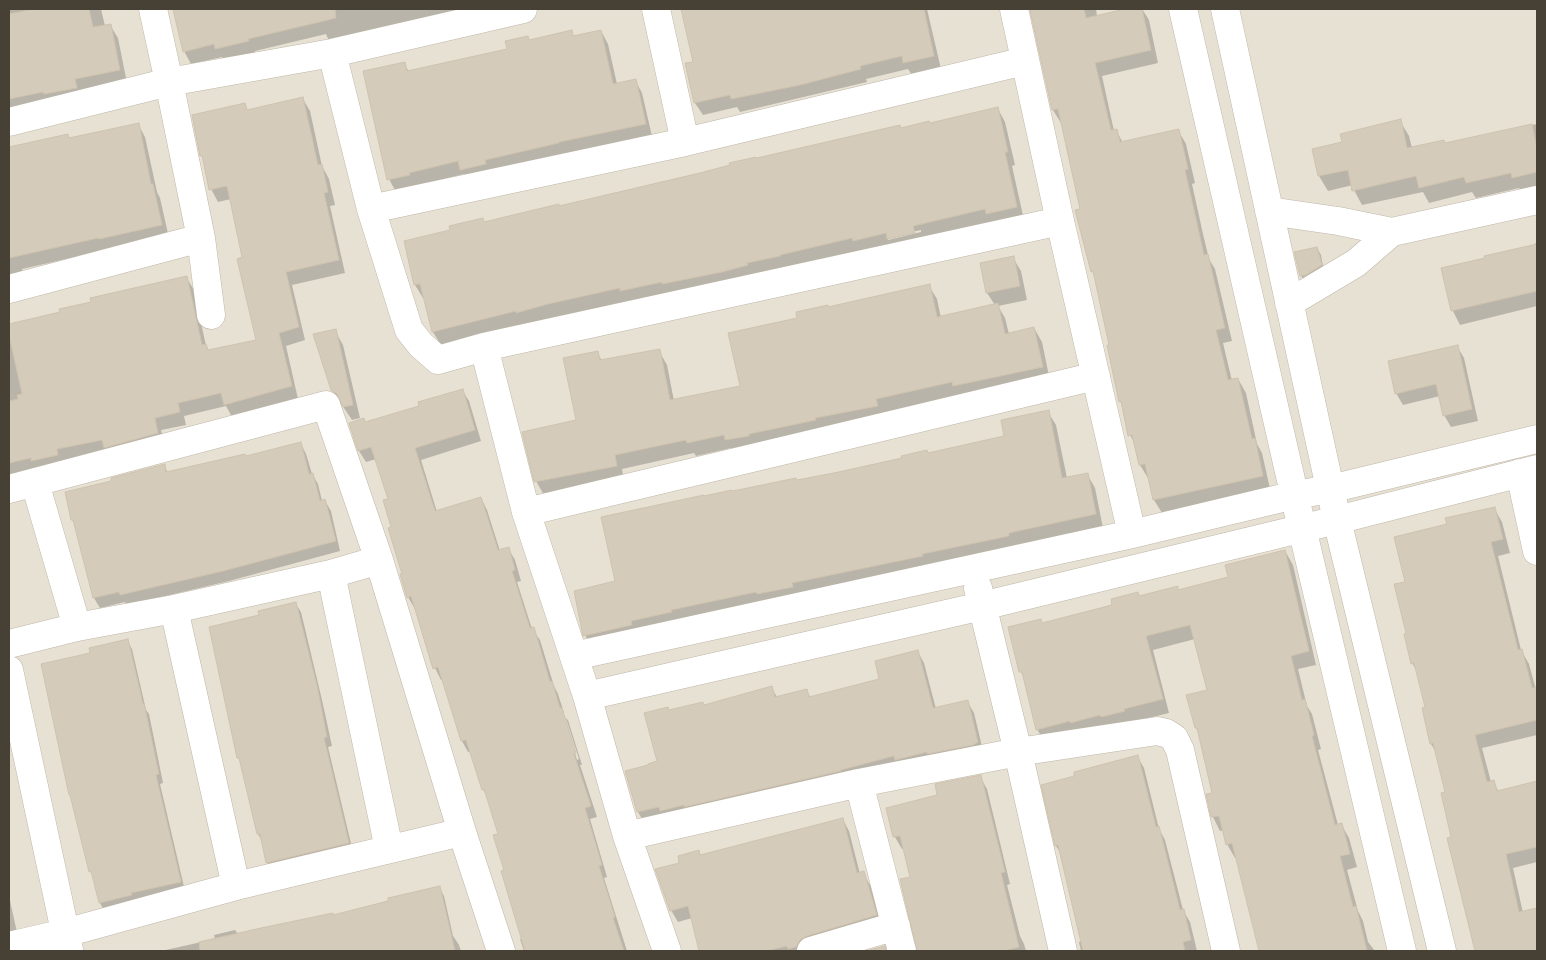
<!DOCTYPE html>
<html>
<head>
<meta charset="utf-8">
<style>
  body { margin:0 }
  #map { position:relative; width:1546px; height:960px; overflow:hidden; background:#f3efe6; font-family:"Noto Sans",sans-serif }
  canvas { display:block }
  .frame { position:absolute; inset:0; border:10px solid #464035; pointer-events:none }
</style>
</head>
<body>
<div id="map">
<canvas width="1546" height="960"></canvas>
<div class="frame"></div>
</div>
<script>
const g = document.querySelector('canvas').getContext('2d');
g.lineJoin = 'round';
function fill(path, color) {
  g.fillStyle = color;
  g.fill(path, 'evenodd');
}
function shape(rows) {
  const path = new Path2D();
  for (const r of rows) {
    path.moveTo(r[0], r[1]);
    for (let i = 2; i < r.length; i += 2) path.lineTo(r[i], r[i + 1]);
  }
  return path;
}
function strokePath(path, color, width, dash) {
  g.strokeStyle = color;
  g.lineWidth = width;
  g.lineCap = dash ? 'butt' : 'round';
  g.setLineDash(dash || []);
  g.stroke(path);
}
const residential = shape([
  [9,9,1537,9,1537,951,9,951]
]);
const shadow = shape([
  [9,9,101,9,105,26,110,25,118,38,127,83,9,114],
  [174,9,471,9,329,41,326,34,255,51,255,54,224,61,222,57,191,64,184,51],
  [682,9,927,9,941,69,912,75,908,69,866,79,867,82,740,112,737,107,703,115,695,103,694,63],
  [1029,9,1096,9,1097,16,1130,9,1142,9,1149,20,1158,63,1102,76,1114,131,1116,130,1123,143,1178,130,1186,144,1195,183,1192,184,1203,234,1209,259,1215,269,1232,341,1223,343,1232,381,1238,379,1246,393,1257,444,1262,453,1270,489,1162,513,1154,500,1149,478,1148,478,1140,465,1136,446,1130,435,1123,407,1120,401,1111,346,1096,279,1092,271,1082,210,1062,123,1061,123,1053,110,1032,10],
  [601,31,608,44,617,84,635,80,642,93,652,136,468,182,464,174,416,186,396,192,389,179,404,63,409,72,508,50,530,41,571,32,574,37],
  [303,99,310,111,322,166,329,179,335,205,330,206,345,273,292,285,305,340,286,346,298,399,232,417,226,406,184,416,186,425,161,430,165,446,9,481,9,325,61,313,186,277,194,290,206,346,209,351,258,341,244,258,231,199,218,202,211,189,204,160,201,155,244,104,248,111],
  [998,109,1005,122,1015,165,1012,166,1024,220,629,304,628,301,525,326,524,324,441,345,433,332,425,298,423,298,415,285,451,231,483,219,484,223,560,207,757,160],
  [921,230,921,232,888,240,888,237],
  [1400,121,1409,136,1412,148,1446,144,1537,124,1537,189,1522,193,1519,188,1476,198,1472,192,1429,203,1423,192,1362,205,1354,190,1353,185,1328,191,1319,176,1314,150,1343,143],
  [138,124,145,137,157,192,160,198,169,238,106,250,22,269,23,274,9,277,9,150,68,135,70,140],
  [1535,243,1537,243,1537,306,1460,325,1453,311,1443,269,1536,246],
  [1317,248,1321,255,1324,272,1304,282,1301,275],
  [1013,258,1021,271,1027,300,998,306,1005,318,1009,334,1034,328,1042,342,1050,381,735,454,731,448,696,456,694,453,622,469,624,480,544,495,536,481,577,421,597,352,602,361,659,351,667,365,674,401,741,387,799,319,828,308,929,286,937,299,941,318,995,305,987,293,981,264],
  [335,331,343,345,360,418,352,420,332,390],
  [1457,346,1464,358,1478,421,1451,427,1444,415,1440,396,1403,405,1396,393],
  [462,390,469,401,481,441,421,460,437,512,481,498,487,510,500,551,508,548,515,560,521,581,517,582,532,629,540,640,554,686,558,694,564,713,562,710,577,760,579,759,566,718,568,720,582,765,580,765,597,817,590,819,607,877,604,878,627,951,524,951,520,939,523,938,506,871,500,834,488,799,483,789,471,751,468,752,462,741,443,679,441,680,435,668,416,608,415,609,408,597,392,527,389,500,376,459,366,462,359,451,350,424,366,424,421,406],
  [1048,412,1056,425,1067,478,1087,474,1095,488,1103,528,593,649,585,635,617,582,704,497,797,481,1005,437],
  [301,444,306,454,312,474,318,484,322,501,325,501,331,511,340,551,229,581,127,605,125,602,100,608,94,598,76,526,72,520,113,481,164,465,168,473,246,457],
  [1494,508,1502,522,1510,553,1498,556,1521,650,1529,664,1537,694,1537,735,1482,748,1491,782,1493,782,1499,792,1537,783,1537,862,1513,868,1523,913,1536,909,1537,911,1537,951,1476,951,1448,839,1452,838,1446,793,1436,752,1431,744,1423,709,1426,708,1417,671,1412,663,1408,634,1406,582,1448,525],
  [1285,551,1293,565,1316,665,1298,669,1307,706,1312,714,1321,749,1318,750,1338,825,1341,824,1349,838,1357,867,1347,870,1358,911,1363,921,1368,942,1375,951,1260,951,1237,858,1235,858,1227,844,1224,830,1220,831,1213,817,1208,795,1214,794,1200,734,1196,728,1188,696,1208,691,1195,639,1153,650,1169,713,1045,743,1037,729,1025,679,1021,672,1042,624,1177,587,1179,591,1229,578],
  [295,603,301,612,322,700,332,746,328,747,353,852,273,871,267,862,263,843,258,834,241,762,239,758,260,616],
  [127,640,132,649,146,710,149,714,163,783,160,784,185,891,105,912,100,903,95,880,90,871,92,654],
  [918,652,924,663,936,709,967,701,974,713,984,755,645,824,638,812,626,772,658,762,669,712,704,706,771,687,777,697,806,690,811,698,881,680],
  [1137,756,1144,768,1159,829,1165,840,1183,910,1190,922,1197,951,1081,951,1079,942,1082,941,1062,855,1056,846,1043,786,1076,777],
  [980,777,987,789,1010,884,1007,885,1020,936,1024,944,1026,951,918,951,912,878,905,848,902,849,895,837,887,809,939,795],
  [843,820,849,831,860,874,863,873,870,885,883,927,808,951,700,951,692,918,678,922,671,910,681,864,698,851,701,856],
  [439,887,444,896,453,936,459,945,461,951,161,951,215,939,214,935,235,930,238,934,333,916],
  [9,896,18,937,9,939]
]);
const building = shape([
  [34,9,89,9,93,27,111,24,120,70,75,79,77,88,44,94,43,92,9,99,9,14,34,9],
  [173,9,335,9,336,18,248,39,249,41,215,49,214,44,183,52,173,9],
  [681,9,924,9,934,56,903,63,902,56,860,66,861,69,800,85,731,99,730,95,694,103,685,63,693,62,681,9],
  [1035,9,1084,9,1086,18,1125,9,1142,9,1151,50,1095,63,1111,130,1117,129,1120,142,1179,129,1188,169,1185,170,1196,219,1204,255,1208,254,1225,328,1216,330,1228,380,1238,378,1252,439,1255,438,1263,476,1153,500,1145,464,1139,465,1132,435,1128,436,1121,401,1119,402,1107,345,1109,345,1093,271,1091,272,1075,210,1080,209,1058,109,1052,110,1030,10,1035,9],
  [572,30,573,36,601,30,613,84,636,79,646,124,559,142,559,143,485,160,486,164,460,170,458,161,409,173,410,175,387,180,363,71,405,62,407,71,507,49,505,41,528,36,529,40,572,30],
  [303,97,318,165,322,164,328,192,324,193,339,260,286,272,299,327,279,333,292,386,224,405,221,393,178,403,180,412,155,418,158,433,104,448,102,440,57,449,58,455,31,461,31,458,9,463,9,401,18,399,17,395,22,394,9,335,9,324,60,312,59,309,91,302,90,298,187,276,202,345,206,344,208,350,256,340,237,259,242,257,227,186,209,190,202,155,200,156,192,115,245,103,247,110,303,97],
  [998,107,1008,152,1005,152,1017,207,986,214,985,209,913,226,915,233,887,239,886,233,853,241,852,238,780,255,780,256,747,263,748,265,722,272,662,284,662,282,620,291,620,288,548,304,516,313,516,311,432,332,420,284,414,285,404,241,450,230,449,226,483,218,484,222,559,204,559,206,700,173,730,165,729,163,756,157,757,158,900,125,901,128,929,121,930,123,998,107],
  [1401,119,1407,148,1444,140,1445,143,1532,124,1537,149,1537,172,1512,178,1511,173,1466,183,1464,177,1419,188,1416,176,1352,191,1348,170,1318,176,1312,149,1342,142,1340,134,1401,119],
  [139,123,151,184,153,184,162,225,99,239,98,238,9,258,9,147,68,134,69,138,139,123],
  [1537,244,1537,291,1451,311,1441,268,1485,258,1484,256,1537,244],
  [1317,247,1322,265,1306,275,1300,276,1294,252,1317,247],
  [1014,256,1020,286,986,293,980,263,1014,256],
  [930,284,937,317,998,303,1005,334,1034,327,1043,367,953,386,952,382,876,399,878,406,815,418,816,420,749,434,749,436,725,440,724,435,687,443,686,440,615,455,617,466,534,482,522,432,576,420,563,358,598,351,600,360,660,349,670,400,740,386,728,333,797,318,796,312,828,305,828,307,930,284],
  [336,329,353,405,343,407,337,394,331,390,313,334,336,329],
  [1458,345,1472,409,1443,416,1436,384,1395,394,1388,361,1458,345],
  [463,389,475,430,415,448,435,511,481,497,498,550,509,547,515,570,512,571,530,628,534,627,550,682,552,681,560,708,562,708,576,753,574,754,591,806,585,808,602,865,599,866,615,917,613,918,624,951,525,951,501,871,504,870,493,835,498,834,484,789,482,790,466,740,461,741,438,667,433,669,411,596,407,598,400,574,402,574,388,528,391,527,383,500,388,499,371,447,358,451,349,423,364,418,365,422,419,406,418,402,463,389],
  [1049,410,1062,478,1088,473,1096,514,1009,533,1009,536,922,554,923,556,792,583,793,587,757,594,756,592,671,610,672,612,631,621,632,625,583,636,574,591,615,581,601,517,704,495,704,496,732,490,733,491,796,478,797,480,834,473,902,458,901,456,927,450,928,453,1004,436,1001,420,1049,410],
  [301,442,309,474,313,473,320,501,325,499,336,541,223,571,120,595,119,592,93,598,73,520,71,520,65,492,111,481,111,478,165,464,166,472,245,454,246,456,301,442],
  [1495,507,1503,539,1491,542,1518,650,1522,649,1532,688,1537,687,1537,720,1475,735,1487,782,1494,780,1497,791,1537,781,1537,847,1506,854,1519,912,1537,908,1537,951,1475,951,1447,838,1451,837,1441,793,1445,792,1433,743,1430,744,1422,708,1425,707,1414,663,1411,664,1404,634,1406,633,1394,584,1405,582,1394,537,1447,524,1445,518,1495,507],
  [1285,550,1309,651,1291,656,1302,700,1305,699,1314,735,1312,736,1335,825,1342,823,1350,854,1340,856,1353,907,1356,906,1367,951,1259,951,1232,843,1226,845,1219,816,1211,817,1206,794,1212,793,1197,728,1195,728,1186,695,1207,690,1190,625,1146,636,1163,699,1124,709,1125,711,1101,717,1100,715,1070,723,1070,721,1036,730,1022,672,1019,672,1008,627,1041,619,1042,623,1112,605,1111,599,1138,592,1139,596,1178,586,1178,590,1228,577,1225,565,1285,550],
  [296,602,318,690,327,737,324,738,349,843,266,863,260,834,257,834,239,758,237,758,209,627,259,615,258,611,296,602],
  [128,639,143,704,144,703,159,774,156,775,181,882,131,893,132,895,99,903,91,871,89,872,70,795,69,795,41,664,90,653,89,648,128,639],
  [918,650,933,708,968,700,978,742,973,745,927,754,927,752,895,760,894,756,841,770,841,771,684,807,684,805,660,811,659,807,637,812,625,771,648,765,648,764,657,761,644,713,668,707,669,710,703,702,704,705,772,686,775,697,807,689,809,697,879,679,875,661,918,650],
  [1138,755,1156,827,1159,826,1180,910,1184,909,1191,940,1183,942,1185,951,1083,951,1058,845,1055,846,1041,785,1074,776,1074,772,1138,755],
  [981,775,1005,872,1001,873,1019,947,1003,951,917,951,900,879,910,877,900,836,893,837,886,808,937,795,935,784,981,775],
  [843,818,857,873,864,871,877,915,807,936,800,940,796,947,788,949,787,946,766,951,699,951,688,906,670,911,655,869,679,863,678,856,699,850,700,855,843,818],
  [440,886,455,951,200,951,199,942,261,928,333,913,333,915,388,901,388,898,440,886],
  [885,946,886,951,866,951,885,946]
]);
const street = shape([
  [153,9,169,82,201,238,211,315],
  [656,9,685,142],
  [1014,9,1060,221,1132,534],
  [1183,9,1302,528,1402,951],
  [1225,9,1337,520,1442,951],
  [332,53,371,209,409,330,421,345,438,360,484,347,1060,221],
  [9,122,169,82,332,53,523,9],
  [371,209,685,142,1025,61],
  [1269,211,1338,221,1392,232,1356,263,1289,303],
  [1392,232,1537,200],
  [9,289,201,238],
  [484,347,526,512,587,696,627,836,667,951],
  [1520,473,1537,551],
  [35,483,77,627],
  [9,489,326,405,379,560,462,832,501,951],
  [526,512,1096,376],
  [331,574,389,849],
  [978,588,1018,752,1063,951],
  [174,609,236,886],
  [9,644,77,627,174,609,331,574,379,560],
  [574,656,1132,534,1295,495,1330,489,1537,439],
  [9,670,69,950],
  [587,696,982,606,1337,520,1537,469],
  [859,783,902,951],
  [627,836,859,783,1018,752,1157,731,1166,733,1174,738,1180,750,1226,951],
  [9,946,65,933,236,886,462,832],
  [811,951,896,926]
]);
fill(residential, '#e7e1d4');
fill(shadow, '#0003');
fill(building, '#d5cbbb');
strokePath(building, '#d0c3ae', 1);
strokePath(street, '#bfb7a8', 29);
strokePath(street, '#fff', 28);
</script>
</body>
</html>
